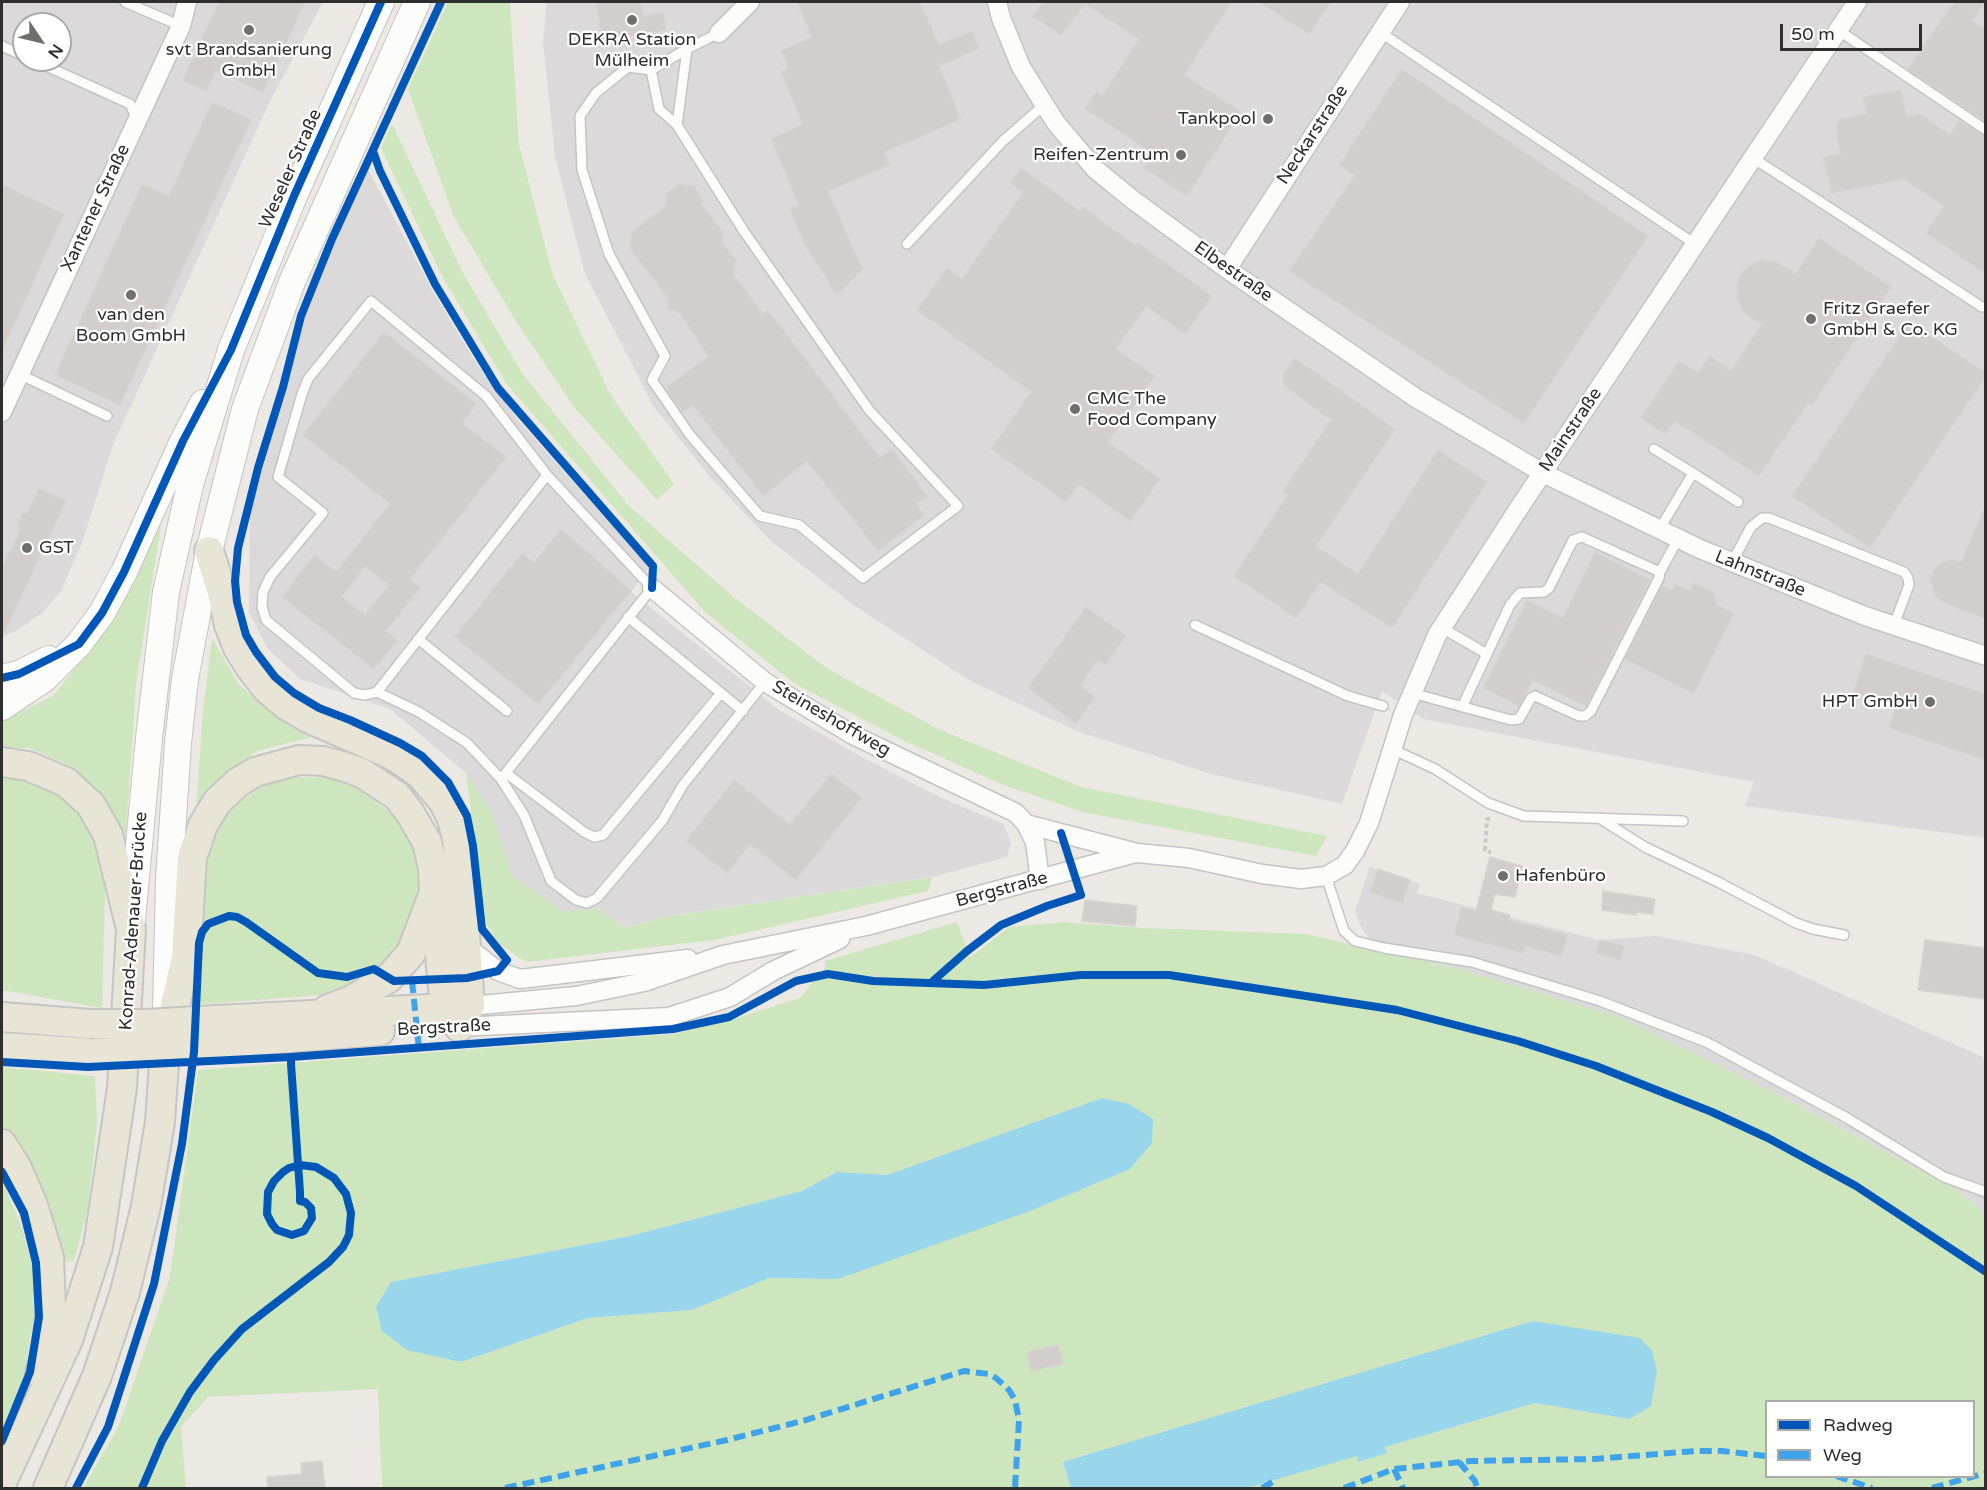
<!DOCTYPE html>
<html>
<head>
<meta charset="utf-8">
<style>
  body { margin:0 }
  #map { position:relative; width:1987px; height:1490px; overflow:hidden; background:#ece8e4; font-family:"Varela Round",sans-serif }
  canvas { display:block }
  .frame { position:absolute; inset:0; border:3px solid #2e2e2e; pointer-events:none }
  .legend { position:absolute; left:1765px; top:1400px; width:210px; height:78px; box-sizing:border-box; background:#fff; border:2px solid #ababab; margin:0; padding:8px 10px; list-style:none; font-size:18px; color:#2e2e2e }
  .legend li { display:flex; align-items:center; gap:12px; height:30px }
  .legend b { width:30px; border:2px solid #ababab }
  .north { position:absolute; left:12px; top:12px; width:60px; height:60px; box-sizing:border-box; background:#fff; border:2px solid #ababab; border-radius:50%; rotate:125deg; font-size:16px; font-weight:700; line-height:24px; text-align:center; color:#2e2e2e }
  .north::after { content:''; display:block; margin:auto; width:21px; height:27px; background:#706f6e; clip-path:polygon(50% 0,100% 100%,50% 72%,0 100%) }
  .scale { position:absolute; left:1780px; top:24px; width:142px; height:27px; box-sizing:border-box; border:3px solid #2e2e2e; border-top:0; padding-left:8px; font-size:18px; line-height:21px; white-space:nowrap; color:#2e2e2e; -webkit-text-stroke:4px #fff; paint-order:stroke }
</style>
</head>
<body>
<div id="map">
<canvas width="1987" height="1490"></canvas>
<div class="frame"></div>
<ul class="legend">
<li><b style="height:8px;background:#0057b8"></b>Radweg</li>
<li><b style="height:8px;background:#3ea3eb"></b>Weg</li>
</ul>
<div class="north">N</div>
<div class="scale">50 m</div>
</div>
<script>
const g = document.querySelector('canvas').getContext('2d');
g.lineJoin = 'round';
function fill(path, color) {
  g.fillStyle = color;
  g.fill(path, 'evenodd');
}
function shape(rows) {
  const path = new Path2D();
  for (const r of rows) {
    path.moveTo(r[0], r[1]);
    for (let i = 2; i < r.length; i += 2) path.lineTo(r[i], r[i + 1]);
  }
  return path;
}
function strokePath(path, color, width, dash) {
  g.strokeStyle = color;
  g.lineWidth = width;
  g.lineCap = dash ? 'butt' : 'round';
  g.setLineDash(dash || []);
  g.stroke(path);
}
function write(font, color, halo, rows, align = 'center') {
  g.font = font + ' "Varela Round",sans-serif';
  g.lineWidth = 4.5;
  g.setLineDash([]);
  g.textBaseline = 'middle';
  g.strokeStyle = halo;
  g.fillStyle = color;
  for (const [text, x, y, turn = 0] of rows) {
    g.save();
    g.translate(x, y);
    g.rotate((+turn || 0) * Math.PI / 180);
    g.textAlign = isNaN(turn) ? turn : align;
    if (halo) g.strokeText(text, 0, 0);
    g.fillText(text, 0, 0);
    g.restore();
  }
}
const industrial = shape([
  [2,2,323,2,269,103,113,445,82,543,61,591,41,614,16,631,2,637],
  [24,24,60,24,60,60,24,60],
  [547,2,1985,2,1985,838,1745,806,1754,782,1423,719,1382,691,1342,804,1215,775,1079,732,972,682,855,606,772,542,711,478,654,407,585,274,555,156,543,41],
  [368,169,431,288,475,361,518,420,649,567,631,592,779,710,862,757,933,794,1003,824,1011,842,1007,857,932,877,664,917,625,928,598,908,514,921,466,773,390,709,300,679,268,649,249,612,250,512,286,388,300,329,318,280],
  [1370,867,1420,884,1417,893,1599,940,1656,936,1755,955,1985,1058,1985,1213,1958,1191,1777,1094,1455,968,1379,951,1361,927,1355,912]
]);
const green = shape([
  [448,2,510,2,519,145,552,273,610,394,674,484,657,500,574,407,517,323,454,217,408,89],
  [392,124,463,273,522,373,628,505,736,599,828,669,938,729,1081,787,1327,836,1316,856,1082,812,1001,784,903,740,795,684,706,613,506,383,442,276,381,148],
  [161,525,136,684,125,848,97,790,73,767,29,748,2,749,2,721,53,696,109,626],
  [212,638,238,683,272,714,311,737,257,751,220,777,196,808,203,711],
  [466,773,488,806,513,876,564,912,598,908,625,928,664,917,932,877,928,891,714,940,526,962,497,942,486,923],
  [2,775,50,788,83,813,99,853,105,890,102,1008,2,990],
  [277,777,330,778,365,791,391,814,415,849,423,888,413,926,389,963,347,993,193,1005,201,860,227,810],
  [957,922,970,958,1009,927,1064,922,1144,928,1306,934,1455,968,1617,1016,1777,1094,1958,1191,1985,1213,1985,1488,1247,1488,1357,1455,1359,1462,1386,1453,1385,1447,1535,1403,1629,1419,1657,1371,1063,1462,1071,1488,382,1488,378,1389,208,1397,181,1427,186,1488,83,1488,118,1428,170,1277,198,1070,673,1034,730,1020,800,998,825,967,825,961],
  [1102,1098,838,1279,769,1278,692,1310,588,1318,461,1362,391,1282,630,1236,802,1191,837,1172,887,1175],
  [1766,1402,1974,1402,1974,1476,1766,1476],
  [2,1067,95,1076,97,1123,88,1208,74,1261,61,1263,49,1201,2,1129],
  [2,1179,22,1228,33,1269,34,1317,24,1377,2,1431]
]);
const water = shape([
  [1102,1098,1129,1104,1153,1119,1152,1143,1130,1169,1030,1211,838,1279,769,1278,692,1310,588,1318,461,1362,407,1350,382,1331,376,1307,391,1282,630,1236,802,1191,837,1172,887,1175],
  [1533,1321,1640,1338,1652,1351,1657,1371,1651,1406,1629,1419,1535,1403,1385,1447,1387,1453,1358,1462,1357,1456,1247,1488,1071,1488,1063,1462]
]);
const building = shape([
  [219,2,305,2,263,92,216,70,206,91,183,80,219,2],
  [596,2,641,2,644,16,663,13,666,30,602,40,596,2],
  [797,2,920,2,939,45,972,31,979,48,939,66,961,119,884,152,890,165,828,191,862,269,837,295,804,243,790,209,799,205,771,139,803,124,781,72,789,69,781,51,812,37,797,2],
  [1043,2,1232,2,1184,75,1241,112,1187,196,1144,168,1153,153,1085,109,1096,92,1102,96,1139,39,1085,4,1061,35,1033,16,1043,2],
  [1259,2,1331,2,1309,34,1259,2],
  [1954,2,1985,2,1972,21,1986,30,1986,122,1908,69,1954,2],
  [1402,69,1648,236,1524,423,1289,271,1355,175,1339,165,1402,69],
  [1901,90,1907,117,1920,114,1950,135,1959,120,1986,137,1986,274,1926,233,1944,206,1904,179,1832,193,1823,157,1840,154,1836,128,1840,119,1867,114,1863,97,1901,90],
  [212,102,251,120,120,405,55,375,142,184,169,196,212,102],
  [1021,168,1080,211,1083,207,1136,246,1138,243,1212,296,1185,334,1146,306,1116,349,1155,376,1108,442,1160,479,1130,521,1079,484,1066,502,991,449,1031,392,917,310,947,268,962,279,1023,193,1010,183,1021,168],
  [679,184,694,186,702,198,701,204,724,234,722,243,736,260,734,275,763,314,768,310,880,458,892,449,927,496,916,504,924,515,878,551,807,461,763,496,693,405,682,412,666,388,709,356,678,311,668,309,669,299,630,248,631,233,665,207,667,193,679,184],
  [2,185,64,214,2,351,2,185],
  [1819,238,1891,287,1812,405,1808,403,1759,476,1675,421,1665,434,1641,418,1679,361,1698,373,1710,356,1731,371,1762,324,1744,313,1737,299,1737,285,1741,274,1749,266,1761,260,1777,262,1796,274,1819,238],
  [1909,322,1986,373,1986,376,1870,548,1792,496,1909,322],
  [384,332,476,404,462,423,506,457,410,579,420,588,386,631,397,640,374,669,282,597,314,555,336,572,390,504,303,435,384,332],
  [365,566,389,585,365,615,342,597,365,566],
  [1295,358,1395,429,1316,546,1358,574,1438,450,1487,482,1392,628,1321,582,1296,618,1234,576,1288,495,1283,491,1331,420,1284,385,1283,375,1295,358],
  [39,488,66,501,2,637,2,569,21,528,17,526,23,512,27,514,39,488],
  [1986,505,1986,619,1943,602,1935,595,1930,578,1934,570,1941,563,1952,560,1961,562,1986,505],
  [561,529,631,591,538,704,455,637,522,553,534,563,561,529],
  [1595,552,1650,580,1586,706,1533,680,1519,706,1483,688,1527,600,1563,618,1595,552],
  [1694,583,1714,593,1717,605,1734,613,1694,694,1625,659,1662,586,1671,590,1675,584,1690,591,1694,583],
  [1086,607,1126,636,1105,665,1098,660,1080,686,1095,697,1076,723,1028,688,1086,607],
  [1866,654,1986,694,1986,760,1889,728,1895,709,1853,694,1866,654],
  [831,774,861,798,796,880,750,844,727,873,686,841,734,780,790,825,831,774],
  [1490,857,1522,866,1515,897,1495,894,1491,910,1510,915,1509,920,1567,935,1562,956,1525,946,1523,953,1454,935,1462,907,1476,911,1490,857],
  [1378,869,1410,880,1402,903,1370,892,1378,869],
  [1603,891,1655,899,1653,914,1636,912,1636,915,1602,910,1603,891],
  [1085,900,1137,906,1135,926,1082,921,1085,900],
  [1600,940,1624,946,1620,960,1596,953,1600,940],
  [1925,940,1986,948,1986,999,1918,990,1925,940],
  [1058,1345,1063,1364,1031,1371,1027,1352,1058,1345],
  [322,1461,325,1488,268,1488,267,1477,302,1474,301,1463,322,1461]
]);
const path = shape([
  [1490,819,1487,819,1485,850,1491,853]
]);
const service = shape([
  [125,2,181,26],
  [1838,30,1986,130],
  [1380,32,1695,244],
  [2,46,24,56],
  [33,60,130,104,137,119],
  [651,70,659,109,677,125,743,230,869,410,958,506,863,578,799,525,760,516,690,435,652,380,665,356,609,254,582,170,580,116,596,93,628,67,651,70,687,49,719,33],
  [677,125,687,49],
  [1753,158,1982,307],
  [907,244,1003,141,1044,105],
  [19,374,107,416],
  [1654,449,1693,473,1659,530],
  [1693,473,1738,502],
  [1732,562,1751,527,1762,518,1769,518,1904,572,1908,578,1909,585,1894,625],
  [1660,572,1678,539],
  [628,617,743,711],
  [1195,625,1348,696,1383,706],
  [1442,628,1487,654],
  [418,639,507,711],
  [377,692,547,475],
  [1412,693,1511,720,1519,719,1531,698,1535,696,1579,716,1585,716,1591,711,1659,578,1660,572,1582,537,1573,540,1549,588,1544,592,1520,593,1510,605,1462,707],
  [1392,749,1435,769,1488,803,1524,816,1683,821],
  [506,773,584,832,594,837,603,835,721,693],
  [501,779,652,588,547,475,486,396,371,301,308,379,302,394,278,477,323,513,270,577,263,592,262,607,266,620,354,693,365,695,377,692,419,712,467,743,501,779,524,815,551,881,576,900,587,903,597,898,662,821,683,785,765,682],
  [1599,818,1645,847,1718,882,1796,923,1813,929,1844,935],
  [1326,876,1344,931,1355,941,1384,948,1472,962,1600,1001,1706,1042,1847,1118,1944,1177,1986,1192]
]);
const minor = shape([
  [997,2,1001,18,1021,67,1056,123,1095,169,1133,200,1227,269,1416,398,1543,473,1700,549,1865,616,1986,656],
  [719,33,750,2],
  [1227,269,1400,2],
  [2,412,181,26,187,2],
  [652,588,765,682,853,735,1016,813,1026,824,1035,842,1040,880],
  [1026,824,1137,853,1189,858,1262,874,1301,879,1326,876,1345,865,1355,851,1369,823,1403,715,1437,635,1519,508,1857,2],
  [466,946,498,971,520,979,688,959],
  [470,1006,576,996,644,982,723,955,866,926,1135,853],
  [459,1027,669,1017,730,997,773,971,840,939]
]);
const secondary = shape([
  [2,678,19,674,49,659],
  [2,707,44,679,79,644,102,613,124,572,183,441,203,403],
  [132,920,149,738,166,592,190,485,231,350,294,196,381,2],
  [166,1012,169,879,178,743,185,679,209,551,245,409,292,282,417,2]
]);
const primary = shape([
  [209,551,222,592,229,625,238,648,250,667,267,689,286,705,308,718,390,754,406,764,420,774,443,801,452,819,457,839,466,946,470,1006,459,1027],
  [2,762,28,766,66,782,91,805,108,835,131,929,122,1088,98,1247,68,1340,2,1482],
  [328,1009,350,1001,389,978,411,953,432,898],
  [2,1017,90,1024],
  [216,1020,465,1007],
  [212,1044,380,1031],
  [2,1047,94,1053],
  [2,1144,17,1168,33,1205,49,1257,51,1307,46,1354,40,1373],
  [48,1488,97,1376,125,1292,146,1206,160,1122,165,1049,186,958,192,858,203,825,217,802,237,783,255,772,299,760,323,761,342,766,362,773,397,796,410,813,427,842,433,868,434,894,445,1008,459,1027]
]);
const primaryBridge = shape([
  [90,1024,145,1024,216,1020],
  [94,1053,163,1050,212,1044]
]);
const quiet = shape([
  [412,981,419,1049],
  [1459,1462,1475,1481,1477,1488],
  [1394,1469,1403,1488],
  [1836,1476,1872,1488],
  [505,1488,727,1440,806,1420,964,1371,989,1374,996,1378,1009,1390,1015,1400,1019,1420,1015,1488],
  [1262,1488,1276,1480],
  [1344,1488,1394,1469,1471,1461,1594,1459,1696,1451,1722,1451,1766,1456],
  [1932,1488,1986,1473]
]);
const cycleway = shape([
  [373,151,380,171,435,284,498,388,653,566,652,588],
  [2,678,19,674,79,644,102,613,124,572,183,441,231,350,294,196,381,2],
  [933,981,967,951,1001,925,1047,906,1081,895,1061,833],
  [2,1062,88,1067,291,1057],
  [2,1172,24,1213,36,1263,39,1317,30,1372,2,1441],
  [76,1488,108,1427,154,1284,182,1144,194,1052,199,943,202,932,208,924,229,916,237,917,246,922,318,973,347,977,374,969,394,981,467,978,498,971,507,960,482,929,473,846,467,816,448,782,422,756,400,743,350,720,319,708,294,693,275,677,256,652,246,635,237,602,235,581,238,548,258,468,283,387,301,316,332,239,441,2],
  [142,1488,162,1441,190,1392,214,1360,242,1329,329,1262,343,1247,349,1235,351,1213,346,1194,334,1178,316,1167,300,1165,289,1168,283,1172,274,1181,268,1192,267,1214,272,1224,277,1230,292,1235,304,1231,312,1218,311,1208,305,1202,300,1201,300,1192,291,1064,291,1057,673,1029,729,1017,796,981,828,974,873,981,984,985,1081,975,1169,975,1397,1010,1518,1041,1596,1066,1712,1112,1768,1138,1856,1186,1986,1272]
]);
const markers = [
  [632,20,6,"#706f6e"],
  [249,30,6,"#706f6e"],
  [1268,119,6,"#706f6e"],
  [1181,155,6,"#706f6e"],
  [131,295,6,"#706f6e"],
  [1811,319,6,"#706f6e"],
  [1075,409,6,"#706f6e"],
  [27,548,6,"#706f6e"],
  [1930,702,6,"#706f6e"],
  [1503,876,6,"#706f6e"]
];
const poiNames = [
  ["DEKRA Station",632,40,"center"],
  ["Mülheim",632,61,"center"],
  ["svt Brandsanierung",249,50,"center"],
  ["GmbH",249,71,"center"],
  ["Tankpool",1256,119,"right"],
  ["Reifen-Zentrum",1169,155,"right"],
  ["Fritz Graefer",1823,309],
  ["GmbH & Co. KG",1823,330],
  ["van den",131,315,"center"],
  ["Boom GmbH",131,336,"center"],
  ["CMC The",1087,399],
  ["Food Company",1087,420],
  ["GST",39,548],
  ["HPT GmbH",1918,702,"right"],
  ["Hafenbüro",1515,876]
];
const streetNames = [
  ["Neckarstraße",1313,135,-57],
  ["Weseler Straße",291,169,-66],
  ["Xantener Straße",96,208,-65],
  ["Elbestraße",1233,272,35],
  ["Mainstraße",1571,430,-56],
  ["Lahnstraße",1760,574,22],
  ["Steineshoffweg",831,719,30],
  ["Bergstraße",1002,890,-15],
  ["Konrad-Adenauer-Brücke",134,921,-86],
  ["Bergstraße",444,1028,-3]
];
fill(industrial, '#dcd9db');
fill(green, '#cee6be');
fill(water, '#99d6ec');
fill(building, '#d1cecb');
strokePath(building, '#d7d4d0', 1.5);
strokePath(service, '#c5c4c5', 12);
strokePath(minor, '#c5c4c5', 21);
strokePath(secondary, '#c5c4c5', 28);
strokePath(primary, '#c6c5c4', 32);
strokePath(path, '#c9c9c8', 4, [4.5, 3]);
strokePath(service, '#fcfcfb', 9);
strokePath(minor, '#fcfcfb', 18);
strokePath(secondary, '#fcfcfb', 26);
strokePath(primary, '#e8e4d6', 28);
strokePath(primaryBridge, '#c6c5c4', 32, []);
strokePath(primaryBridge, '#e8e4d6', 28);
strokePath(quiet, '#3ea3eb', 6, [12, 6]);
strokePath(cycleway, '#0057b8', 8);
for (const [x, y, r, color] of markers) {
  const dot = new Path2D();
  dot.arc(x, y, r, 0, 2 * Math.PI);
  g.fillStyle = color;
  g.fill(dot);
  strokePath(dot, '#fff', 2);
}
write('18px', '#2e2e2e', '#fff', poiNames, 'left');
write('18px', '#2e2e2e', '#fff', streetNames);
</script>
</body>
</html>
